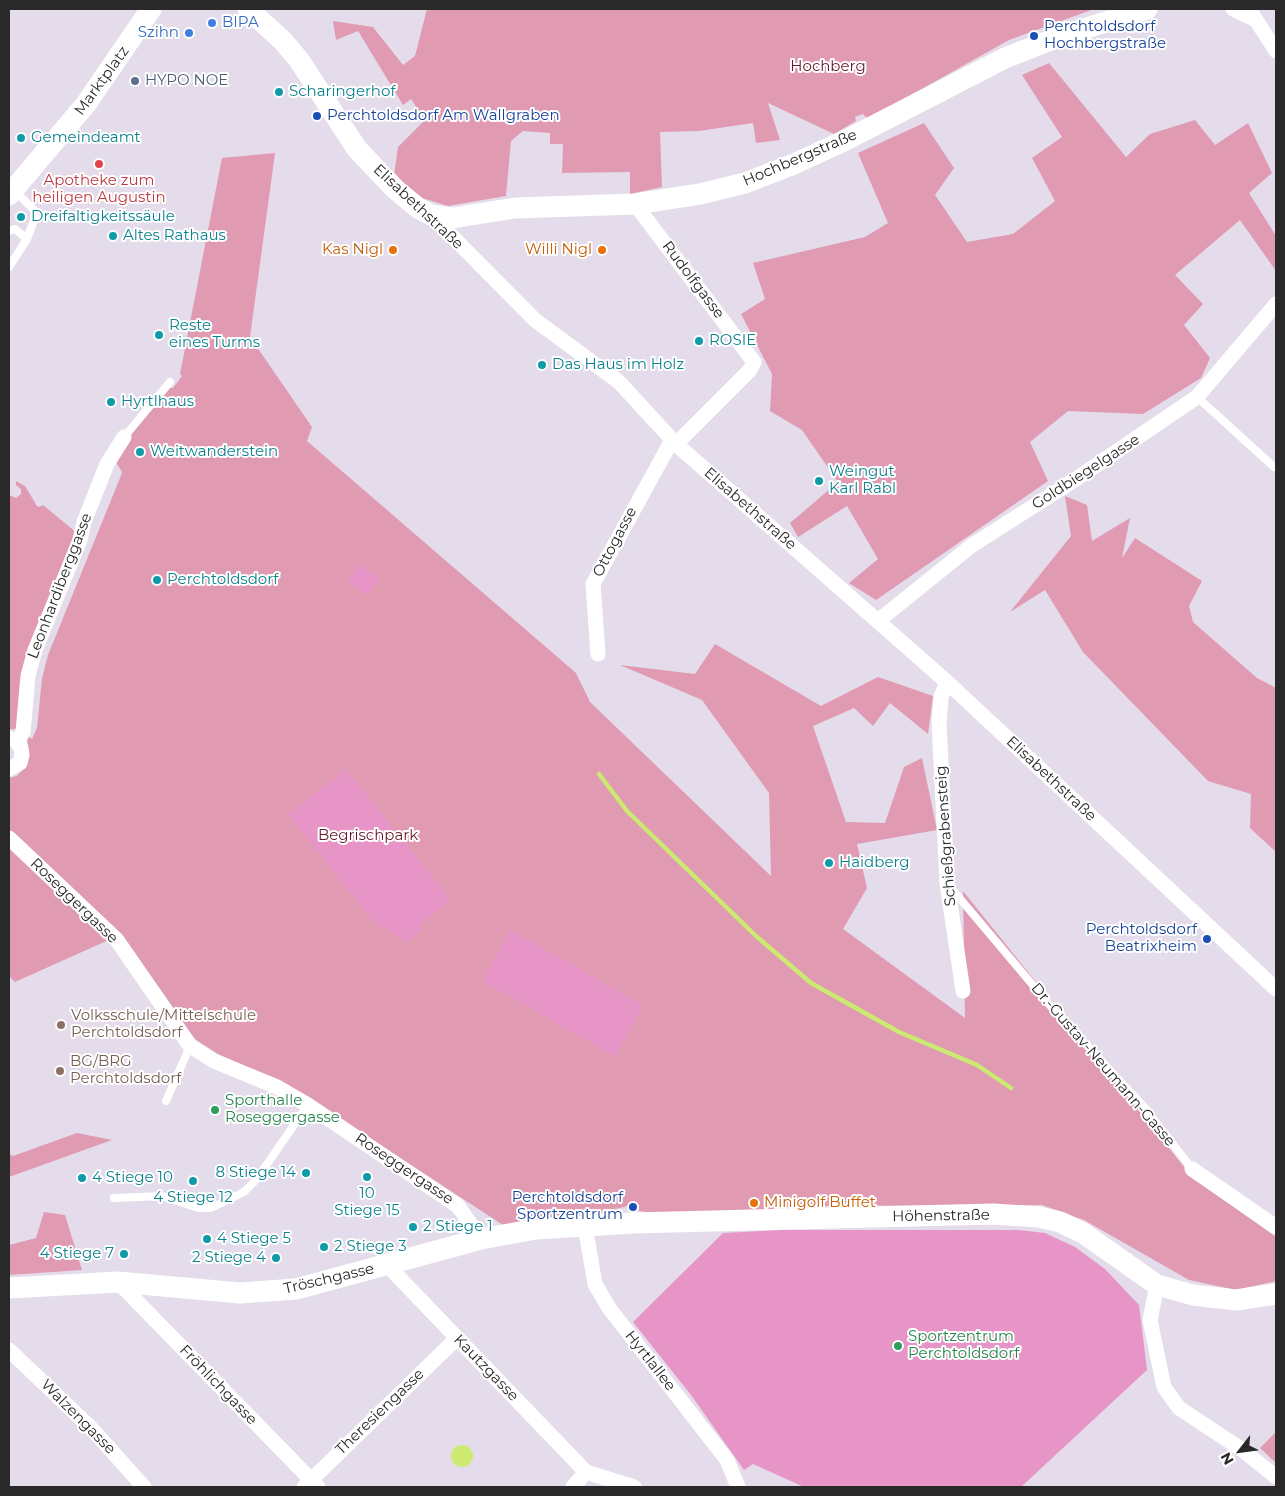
<!DOCTYPE html>
<html>
<head>
<meta charset="utf-8">
<style>
  body { margin:0 }
  #map { position:relative; width:1285px; height:1496px; overflow:hidden; background:#e4dceb; font-family:Montserrat,sans-serif }
  canvas { display:block }
  .frame { position:absolute; inset:0; border:10px solid #292929; pointer-events:none }
  .north { position:absolute; left:1215px; top:1426px; width:50px; height:50px; -webkit-text-stroke:4px #fff; paint-order:stroke; rotate:240deg; font-size:14px; font-weight:700; line-height:20px; text-align:center; color:#292929 }
  .north::after { content:''; display:block; margin:auto; width:18px; height:22px; background:#292929; clip-path:polygon(50% 0,100% 100%,50% 72%,0 100%) }
</style>
</head>
<body>
<div id="map">
<canvas width="1285" height="1496"></canvas>
<div class="frame"></div>
<div class="north">N</div>
</div>
<script>
const g = document.querySelector('canvas').getContext('2d');
g.lineJoin = 'round';
function fill(path, color) {
  g.fillStyle = color;
  g.fill(path, 'evenodd');
}
function shape(rows) {
  const path = new Path2D();
  for (const r of rows) {
    if (r.length === 3) {
      path.moveTo(r[0] + r[2], r[1]);
      path.arc(r[0], r[1], r[2], 0, 2 * Math.PI);
      continue;
    }
    path.moveTo(r[0], r[1]);
    for (let i = 2; i < r.length; i += 2) path.lineTo(r[i], r[i + 1]);
  }
  return path;
}
function strokePath(path, color, width, dash) {
  g.strokeStyle = color;
  g.lineWidth = width;
  g.lineCap = dash ? 'butt' : 'round';
  g.setLineDash(dash || []);
  g.stroke(path);
}
function write(font, color, halo, rows, align = 'center') {
  g.font = font + ' Montserrat,sans-serif';
  g.lineWidth = 4;
  g.setLineDash([]);
  g.textBaseline = 'middle';
  g.strokeStyle = halo;
  g.fillStyle = color;
  for (const [text, x, y, turn = 0] of rows) {
    g.save();
    g.translate(x, y);
    g.rotate((+turn || 0) * Math.PI / 180);
    g.textAlign = isNaN(turn) ? turn : align;
    if (halo) g.strokeText(text, 0, 0);
    g.fillText(text, 0, 0);
    g.restore();
  }
}
const green = shape([
  [427,9,1094,9,1009,40,868,119,863,114,855,117,856,121,834,134,768,103,780,140,756,143,753,123,699,131,660,132,662,187,630,194,630,172,562,173,563,144,550,144,550,133,523,131,511,141,506,196,448,206,422,198,394,175,398,147,425,120,411,99,403,105,358,31,336,40,333,21,373,27,403,65,415,56],
  [1049,63,1126,157,1150,134,1195,120,1215,145,1248,123,1272,173,1249,193,1276,236,1276,271,1240,220,1175,275,1203,304,1184,325,1210,358,1201,378,1143,414,1068,411,1030,442,1048,481,876,600,849,583,878,559,847,506,798,537,790,523,838,482,802,430,770,411,772,374,741,314,765,299,753,263,865,237,888,223,858,153,924,123,954,168,935,195,967,242,1013,234,1055,201,1032,158,1062,137,1022,75],
  [275,153,250,337,312,427,307,441,576,673,590,702,771,876,769,793,702,700,620,665,695,674,715,644,821,706,878,677,933,696,928,734,890,703,873,726,854,708,813,726,846,822,885,823,904,767,922,758,937,830,857,844,867,888,843,929,965,1018,963,891,1193,1178,1276,1237,1276,1281,1236,1290,1189,1280,1084,1220,1042,1205,792,1206,775,1211,670,1216,639,1211,639,1205,631,1205,586,1217,506,1227,301,1093,218,1054,195,1039,122,934,15,982,9,976,9,778,17,776,26,766,28,737,32,739,37,728,42,678,48,655,120,478,122,472,115,461,120,449,168,388,173,388,182,376,180,374,222,158],
  [16,481,25,486,37,506,39,507,43,505,77,533,19,725,15,729,9,729,9,495,16,498,21,494,21,489,16,485],
  [1065,496,1087,505,1092,541,1130,518,1122,558,1135,538,1202,581,1189,606,1193,622,1257,678,1276,688,1276,852,1250,828,1251,794,1208,781,1083,652,1045,590,1010,612,1071,536],
  [77,1133,112,1140,9,1177,9,1154,13,1156],
  [44,1212,65,1215,82,1270,9,1275,9,1245,36,1238],
  [1276,1432,1276,1463,1260,1448]
]);
const pitch = shape([
  [361,564,380,579,366,595,347,580],
  [346,769,446,894,448,902,418,926,421,931,406,942,372,920,288,814],
  [511,930,643,1005,615,1056,482,981],
  [781,1230,1018,1230,1045,1233,1075,1247,1105,1269,1139,1305,1147,1370,1021,1487,804,1487,753,1464,744,1470,691,1395,633,1322,723,1233]
]);
const water = shape([
  [462,1456,11]
]);
const stream = shape([
  [599,774,627,811,756,936,811,983,899,1032,977,1065,1011,1088]
]);
const lane = shape([
  [9,231,15,229,27,239],
  [9,267,27,239,35,218,34,210,15,191],
  [1197,397,1274,467],
  [124,437,170,382],
  [951,888,1053,1009,1145,1108,1192,1169],
  [166,1101,190,1046],
  [114,1198,162,1196,198,1208,211,1208,244,1192,256,1180,308,1105]
]);
const street = shape([
  [1233,9,1256,20],
  [1249,9,1276,51],
  [635,204,754,362,750,370,676,444],
  [431,215,535,320,619,382,676,444,947,682,1276,989],
  [878,621,971,546,1076,479,1197,397,1276,304],
  [598,654,593,584,672,440],
  [947,682,941,697,939,723,947,883,963,991],
  [9,738,17,742,21,748,22,755,20,763,9,769],
  [17,742,23,732,28,676,35,650,80,540,84,522,107,464,124,437],
  [9,838,116,939,190,1046,214,1061,277,1087,308,1105,458,1206,481,1239],
  [1192,1169,1276,1227],
  [585,1226,595,1284,609,1308,727,1460,738,1487],
  [387,1265,586,1472,634,1487],
  [118,1282,318,1487],
  [1157,1285,1150,1320,1164,1387,1179,1408,1241,1449,1276,1477],
  [9,1350,92,1429,144,1487],
  [304,1487,457,1338],
  [573,1487,586,1472]
]);
const secondary = shape([
  [248,9,283,41,299,60,357,149,395,189,418,208,431,215,452,218,515,208,635,204,700,194,745,183,794,164,848,139,1005,58,1061,36,1147,9],
  [9,195,86,104,151,9],
  [9,1288,118,1282,240,1293,296,1289,481,1239,536,1229,632,1223,993,1214,1039,1217,1060,1222,1083,1233,1157,1285,1193,1295,1236,1300,1276,1294]
]);
const markers = [
  [212,23,5,"#3f7fe0"],
  [189,33,5,"#3f7fe0"],
  [1034,36,5,"#1a4fb4"],
  [135,81,5,"#5c6f8a"],
  [279,92,5,"#0f9aa8"],
  [317,116,5,"#1a4fb4"],
  [21,138,5,"#0f9aa8"],
  [99,164,5,"#e0444e"],
  [21,217,5,"#0f9aa8"],
  [113,236,5,"#0f9aa8"],
  [393,250,5,"#e8710a"],
  [602,250,5,"#e8710a"],
  [159,335,5,"#0f9aa8"],
  [699,341,5,"#0f9aa8"],
  [542,365,5,"#0f9aa8"],
  [111,402,5,"#0f9aa8"],
  [140,452,5,"#0f9aa8"],
  [819,481,5,"#0f9aa8"],
  [157,580,5,"#0f9aa8"],
  [829,863,5,"#0f9aa8"],
  [1207,939,5,"#1a4fb4"],
  [61,1025,5,"#8d6e63"],
  [60,1071,5,"#8d6e63"],
  [215,1110,5,"#2e9e5b"],
  [306,1173,5,"#0f9aa8"],
  [367,1177,5,"#0f9aa8"],
  [82,1178,5,"#0f9aa8"],
  [193,1181,5,"#0f9aa8"],
  [754,1203,5,"#e8710a"],
  [633,1207,5,"#1a4fb4"],
  [413,1227,5,"#0f9aa8"],
  [207,1239,5,"#0f9aa8"],
  [324,1247,5,"#0f9aa8"],
  [124,1254,5,"#0f9aa8"],
  [276,1258,5,"#0f9aa8"],
  [898,1346,5,"#2e9e5b"]
];
const shopNames = [
  ["BIPA",222,23],
  ["Szihn",179,33,"right"]
];
const transitNames = [
  ["Perchtoldsdorf",1044,27],
  ["Hochbergstraße",1044,44],
  ["Perchtoldsdorf Am Wallgraben",327,116],
  ["Perchtoldsdorf",1197,930,"right"],
  ["Beatrixheim",1197,947,"right"],
  ["Perchtoldsdorf",623,1198,"right"],
  ["Sportzentrum",623,1215,"right"]
];
const parkNames = [
  ["Hochberg",828,67],
  ["Begrischpark",368,836]
];
const streetNames = [
  ["Marktplatz",102,81,-54],
  ["Hochbergstraße",800,158,-23],
  ["Elisabethstraße",418,207,43],
  ["Rudolfgasse",693,280,53],
  ["Goldbiegelgasse",1086,472,-33],
  ["Elisabethstraße",750,509,41],
  ["Ottogasse",615,542,-62],
  ["Leonhardiberggasse",60,586,-69],
  ["Elisabethstraße",1051,779,43],
  ["Schießgrabensteig",946,836,-94],
  ["Roseggergasse",74,901,44],
  ["Dr.-Gustav-Neumann-Gasse",1103,1065,49],
  ["Roseggergasse",404,1169,34],
  ["Höhenstraße",941,1216,-1],
  ["Tröschgasse",329,1279,-13],
  ["Hyrtlallee",650,1361,52],
  ["Kautzgasse",486,1368,46],
  ["Fröhlichgasse",218,1385,46],
  ["Theresiengasse",380,1412,-44],
  ["Walzengasse",78,1417,45]
];
const serviceNames = [
  ["HYPO NOE",145,81]
];
const cultureNames = [
  ["Scharingerhof",289,92],
  ["Gemeindeamt",31,138],
  ["Dreifaltigkeitssäule",31,217],
  ["Altes Rathaus",123,236],
  ["Reste",169,326],
  ["eines Turms",169,343],
  ["ROSIE",709,341],
  ["Das Haus im Holz",552,365],
  ["Hyrtlhaus",121,402],
  ["Weitwanderstein",150,452],
  ["Weingut",829,472],
  ["Karl Rabl",829,489],
  ["Perchtoldsdorf",167,580],
  ["Haidberg",839,863],
  ["8 Stiege 14",296,1173,"right"],
  ["4 Stiege 10",92,1178],
  ["10",367,1194,"center"],
  ["Stiege 15",367,1211,"center"],
  ["4 Stiege 12",193,1198,"center"],
  ["2 Stiege 1",423,1227],
  ["4 Stiege 5",217,1239],
  ["2 Stiege 3",334,1247],
  ["4 Stiege 7",114,1254,"right"],
  ["2 Stiege 4",266,1258,"right"]
];
const healthNames = [
  ["Apotheke zum",99,181],
  ["heiligen Augustin",99,198]
];
const foodNames = [
  ["Kas Nigl",383,250],
  ["Willi Nigl",592,250],
  ["Minigolf Buffet",764,1203,"left"]
];
const educationNames = [
  ["Volksschule/Mittelschule",71,1016],
  ["Perchtoldsdorf",71,1033],
  ["BG/BRG",70,1062],
  ["Perchtoldsdorf",70,1079]
];
const leisureNames = [
  ["Sporthalle",225,1101],
  ["Roseggergasse",225,1118],
  ["Sportzentrum",908,1337],
  ["Perchtoldsdorf",908,1354]
];
fill(green, '#e09ab2');
fill(pitch, '#e795c6');
fill(water, '#ccea71');
strokePath(stream, '#ccea71', 4.5);
strokePath(lane, '#fff', 8);
strokePath(street, '#fff', 15);
strokePath(secondary, '#fff', 21);
for (const [x, y, r, color] of markers) {
  const dot = new Path2D();
  dot.arc(x, y, r, 0, 2 * Math.PI);
  g.fillStyle = color;
  g.fill(dot);
  strokePath(dot, '#fff', 2);
}
write('15px', '#366cbe', '#fff', shopNames, 'left');
write('15px', '#164399', '#fff', transitNames, 'left');
write('15px', '#641c2c', '#fff', parkNames);
write('15px', '#292929', '#fff', streetNames);
write('15px', '#4e5e75', '#fff', serviceNames, 'left');
write('15px', '#0d838f', '#fff', cultureNames, 'left');
write('15px', '#be3a42', '#fff', healthNames);
write('15px', '#c56008', '#fff', foodNames, 'right');
write('15px', '#785e54', '#fff', educationNames, 'left');
write('15px', '#27864d', '#fff', leisureNames, 'left');
</script>
</body>
</html>
